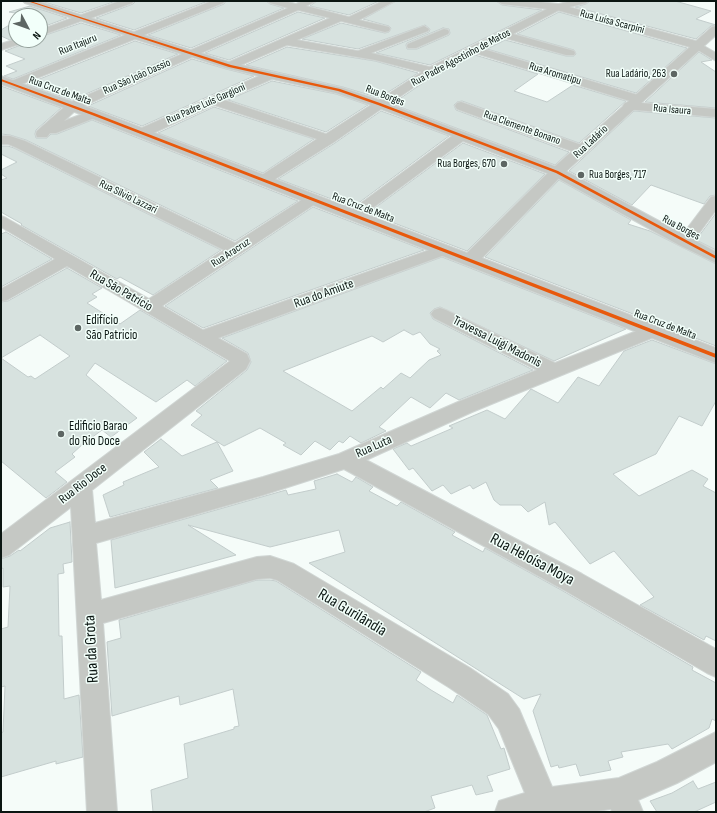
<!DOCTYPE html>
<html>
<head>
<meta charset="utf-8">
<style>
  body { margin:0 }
  #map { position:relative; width:717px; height:813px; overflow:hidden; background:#f5fcf9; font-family:"Sofia Sans Condensed",sans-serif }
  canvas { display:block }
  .frame { position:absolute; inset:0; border:2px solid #0b1612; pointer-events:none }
  .north { position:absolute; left:8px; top:8px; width:40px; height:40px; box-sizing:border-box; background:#f2fffa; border:1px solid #96a29d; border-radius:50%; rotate:131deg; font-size:11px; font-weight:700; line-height:16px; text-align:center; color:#0b1612 }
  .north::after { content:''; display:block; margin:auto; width:14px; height:18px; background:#5d6663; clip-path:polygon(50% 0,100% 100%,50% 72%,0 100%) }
</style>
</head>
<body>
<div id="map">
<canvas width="717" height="813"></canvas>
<div class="frame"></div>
<div class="north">N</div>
</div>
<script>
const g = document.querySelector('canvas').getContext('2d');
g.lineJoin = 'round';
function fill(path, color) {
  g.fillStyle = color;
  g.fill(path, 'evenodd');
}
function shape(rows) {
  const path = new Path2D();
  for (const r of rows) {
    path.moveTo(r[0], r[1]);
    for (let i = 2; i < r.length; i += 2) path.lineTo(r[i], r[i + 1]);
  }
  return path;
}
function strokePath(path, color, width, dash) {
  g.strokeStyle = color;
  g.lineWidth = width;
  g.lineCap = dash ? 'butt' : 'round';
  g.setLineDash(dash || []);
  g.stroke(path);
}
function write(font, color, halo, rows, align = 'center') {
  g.font = font + ' "Sofia Sans Condensed",sans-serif';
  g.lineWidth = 3;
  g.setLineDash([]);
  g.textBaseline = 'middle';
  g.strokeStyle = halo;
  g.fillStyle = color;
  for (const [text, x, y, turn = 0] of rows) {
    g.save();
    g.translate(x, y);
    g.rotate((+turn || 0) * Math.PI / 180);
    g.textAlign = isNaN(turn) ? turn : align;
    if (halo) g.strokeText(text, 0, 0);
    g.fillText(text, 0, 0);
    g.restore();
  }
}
const building = shape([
  [47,1,116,1,81,13,44,2,47,1],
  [136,1,208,1,134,30,96,18,133,4,136,1],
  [226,1,266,1,270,4,284,8,191,48,148,35,224,4,226,1],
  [317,1,379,1,349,15,310,6,317,1],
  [396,1,496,1,502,5,542,10,430,65,376,53,429,32,430,29,425,25,358,49,302,39,341,23,385,33,389,32,391,28,389,26,363,19,396,1],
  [443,28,449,29,450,33,449,35,417,49,407,49,406,45,407,43,443,28],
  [590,1,675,1,711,11,696,19,716,25,711,26,696,39,575,7,586,4,590,1],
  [30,6,67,18,40,28,40,16,25,16,27,15,9,12,30,6],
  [298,12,325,18,229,60,205,53,298,12],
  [559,12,687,48,636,93,487,49,505,40,566,56,574,56,576,54,574,50,517,34,559,12],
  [16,21,16,38,10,40,1,36,1,30,16,21],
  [81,23,121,35,13,79,4,76,17,71,6,66,25,59,5,51,26,43,28,40,40,40,40,37,81,23],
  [135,41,178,54,72,100,27,84,135,41],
  [287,47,375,61,418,73,379,98,343,87,246,65,287,47],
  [699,52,712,60,701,62,716,72,716,108,645,102,699,52],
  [475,55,538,74,514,91,547,102,573,85,626,101,579,143,462,101,457,102,454,105,456,110,569,152,555,165,392,104,436,74,475,55],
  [192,59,226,69,254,76,142,126,88,106,192,59],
  [272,81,336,94,368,105,326,132,228,100,272,81],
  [1,86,61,108,36,130,35,134,36,138,47,138,51,134,57,134,92,120,298,201,235,241,26,140,10,135,1,134,1,86],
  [214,107,314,139,263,173,158,133,214,107],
  [381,111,449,136,353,207,278,179,335,143,381,111],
  [634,111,716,118,716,195,710,196,704,204,651,185,632,205,569,171,634,111],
  [463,143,545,174,467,251,368,213,463,143],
  [1,146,8,146,14,148,221,250,153,295,120,277,117,279,21,225,22,224,1,212,1,180,7,178,1,174,1,170,17,162,1,154,1,146],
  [559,180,631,220,628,224,650,231,716,264,716,346,485,257,559,180],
  [313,207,424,250,203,328,165,306,313,207],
  [716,213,716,250,696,240,716,213],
  [6,232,52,259,1,287,1,234,6,232],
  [442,257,626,329,554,361,440,307,434,309,430,313,433,319,533,370,459,400,446,393,430,408,411,397,379,427,386,431,361,443,350,436,343,443,339,441,330,450,315,441,301,455,283,445,286,443,260,428,224,446,191,425,202,415,196,411,247,370,251,362,248,353,222,338,442,257],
  [404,330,413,335,420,332,430,344,440,349,437,351,441,355,429,360,410,378,401,373,383,389,381,387,352,411,283,371,372,336,383,342,404,330],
  [67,268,102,288,92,294,97,297,87,303,120,324,140,310,227,361,195,386,187,380,156,402,95,363,86,375,137,418,111,437,102,430,83,444,72,454,75,457,55,472,67,482,46,498,1,461,1,302,8,301,67,268],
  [40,335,70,356,35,379,31,376,28,377,1,358,40,335],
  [652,340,716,364,716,401,702,426,679,416,656,454,613,474,639,496,692,470,708,479,703,486,716,493,716,641,706,636,704,640,640,605,654,597,614,551,590,564,555,522,549,525,545,502,528,512,521,505,500,505,494,500,486,482,473,489,470,485,451,494,443,485,432,491,413,468,409,470,393,449,407,443,411,446,453,428,449,426,487,410,505,419,531,389,558,403,578,377,599,386,624,351,652,340],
  [161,439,182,456,217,442,233,471,210,480,218,488,110,517,103,495,124,485,123,482,159,467,144,452,161,439],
  [337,474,352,482,356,477,373,487,369,491,397,506,401,502,455,532,452,535,483,552,485,548,563,591,693,667,692,670,716,683,716,721,712,719,709,728,672,749,668,744,621,752,623,757,608,761,611,770,580,776,576,764,559,768,558,765,551,767,533,711,541,694,524,699,309,563,345,552,339,530,270,547,188,525,236,555,115,588,111,540,286,490,288,495,316,489,314,481,337,474],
  [70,522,72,562,63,564,64,573,58,574,59,636,62,636,64,699,79,695,83,757,56,764,56,761,1,777,1,733,3,732,5,686,1,687,1,629,8,627,10,586,3,587,3,568,1,569,1,559,10,556,19,550,20,551,50,528,70,522],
  [257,580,270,580,276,581,421,672,416,680,431,690,453,703,457,695,487,715,501,749,504,748,510,769,487,776,493,791,476,795,472,785,431,796,435,808,424,812,153,812,151,790,188,778,184,744,234,729,234,727,239,726,233,689,180,705,179,696,112,716,107,642,121,638,119,620,257,580],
  [693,781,698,789,716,782,716,802,694,812,657,812,650,801,672,793,693,781]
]);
const minor = shape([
  [23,1,37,1,81,15,120,1,134,1,132,3,91,18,134,32,212,1,225,1,223,3,144,35,191,50,288,8,270,3,268,1,284,1,296,4,303,1,316,1,306,6,349,17,383,1,395,1,359,20,389,27,390,29,389,31,385,32,341,21,297,40,358,51,424,26,429,29,428,31,371,53,430,67,555,5,571,1,588,1,586,3,561,9,513,34,574,51,575,53,574,55,566,55,505,38,483,49,641,96,643,99,641,102,633,102,475,53,435,73,389,104,562,169,683,234,711,197,716,196,716,210,694,240,716,252,716,263,679,245,552,175,463,141,359,218,354,219,349,218,347,215,349,212,452,136,381,109,334,142,269,183,264,184,259,183,257,180,259,177,317,139,214,105,147,136,137,136,136,133,137,130,259,76,226,68,192,57,77,109,64,121,93,110,97,111,99,114,97,117,56,133,50,133,47,137,37,137,36,134,37,131,69,103,182,54,135,39,17,86,9,86,7,84,9,82,125,35,81,21,40,36,40,30,72,18,25,3,23,1],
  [298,10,330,18,229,62,201,53,298,10],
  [287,45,375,60,422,72,379,100,343,88,241,65,287,45],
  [272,79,336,93,371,105,326,134,224,100,272,79],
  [444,29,448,30,449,32,448,34,416,48,408,48,407,46,408,44,444,29],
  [16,39,16,40,27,40,26,42,1,50,1,44,16,39],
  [697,42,716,53,716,61,693,47,692,45,693,43,697,42],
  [461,102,587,147,589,150,587,153,577,153,457,109,455,106,457,103,461,102],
  [629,102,716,109,716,117,625,109,623,106,625,103,629,102],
  [1,136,10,136,25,141,235,243,308,196,313,195,318,196,320,199,318,202,162,306,203,330,438,247,444,245,450,247,452,250,450,253,218,338,247,354,250,361,246,369,92,490,95,523,263,477,339,454,458,402,537,370,434,318,431,314,434,310,440,308,446,310,555,363,647,327,653,325,659,327,662,331,659,335,472,412,366,460,582,574,716,649,716,677,707,673,564,590,344,469,263,495,96,543,101,600,257,557,270,556,294,564,470,668,508,694,519,709,552,787,619,778,657,762,716,732,716,762,677,783,638,800,643,812,612,812,611,809,590,812,495,812,499,801,525,793,499,729,488,714,450,688,277,580,270,578,257,579,103,623,117,812,87,812,71,507,9,555,1,558,1,534,230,361,67,266,7,300,1,301,1,289,55,259,1,227,1,216,6,218,149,299,224,250,15,147,8,144,1,144,1,136]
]);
const tertiary = shape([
  [497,1,531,1,558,4,696,41,712,27,716,26,716,35,562,175,482,258,716,348,716,363,88,117,1,84,1,76,98,111,467,253,552,169,690,47,557,10,502,4,497,1]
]);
const cycleway = shape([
  [27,1,30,1,231,65,340,89,380,103,558,171,716,256,716,259,556,173,378,105,338,91,229,67,27,1],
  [1,79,94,113,716,354,716,358,92,115,1,81,1,79]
]);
const markers = [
  [674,74,4,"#5d6663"],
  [504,164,4,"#5d6663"],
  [581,175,4,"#5d6663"],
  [78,328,4,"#5d6663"],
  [61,434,4,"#5d6663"]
];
const farStreetnames = [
  ["Rua Luísa Scarpini",612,22,15],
  ["Rua Itajuru",78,45,-22],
  ["Rua Padre Agostinho de Matos",461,58,-28],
  ["Rua Aromatipu",555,74,17],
  ["Rua São João Dassio",137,77,-24],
  ["Rua Cruz de Malta",60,91,20],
  ["Rua Borges",385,96,21],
  ["Rua Padre Luís Gargioni",206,104,-24],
  ["Rua Isaura",672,110,5],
  ["Rua Clemente Bonano",522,128,20],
  ["Rua Ladário",591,142,-43],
  ["Rua Silvio Lazzari",128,197,26],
  ["Rua Cruz de Malta",363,208,21],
  ["Rua Borges",681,228,28],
  ["Rua Aracruz",231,253,-33],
  ["Rua Cruz de Malta",665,325,21]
];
const farPoinames = [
  ["Rua Ladário, 263",666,74],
  ["Rua Borges, 670",496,164],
  ["Rua Borges, 717",589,175,"left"]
];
const streetNames = [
  ["Rua São Patrício",121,291,30],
  ["Rua do Amiute",324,294,-20],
  ["Travessa Luigi Madonis",497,342,27],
  ["Rua Luta",374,447,-24],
  ["Rua Rio Doce",83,484,-38]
];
const poiNames = [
  ["Edifício",86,321],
  ["São Patricio",86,336],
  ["Edificio Barao",69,427],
  ["do Rio Doce",69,442]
];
const nearStreetnames = [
  ["Rua Heloísa Moya",532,560,28],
  ["Rua Gurilândia",352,613,31],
  ["Rua da Grota",92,649,-93]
];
fill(building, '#d7e2df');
strokePath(building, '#c2cccb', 1);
strokePath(minor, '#d0d6d4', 2);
strokePath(tertiary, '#d0d6d4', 2);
fill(minor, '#c5c8c4');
fill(tertiary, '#c5c8c4');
fill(cycleway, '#e8590c');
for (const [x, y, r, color] of markers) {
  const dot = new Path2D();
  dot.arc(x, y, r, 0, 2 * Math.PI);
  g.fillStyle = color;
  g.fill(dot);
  strokePath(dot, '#f2fffa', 1.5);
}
write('11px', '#0b1612', '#f2fffa', farStreetnames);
write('11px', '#0b1612', '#f2fffa', farPoinames, 'right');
write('13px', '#0b1612', '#f2fffa', streetNames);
write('13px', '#0b1612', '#f2fffa', poiNames, 'left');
write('16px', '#0b1612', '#f2fffa', nearStreetnames);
</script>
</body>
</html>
